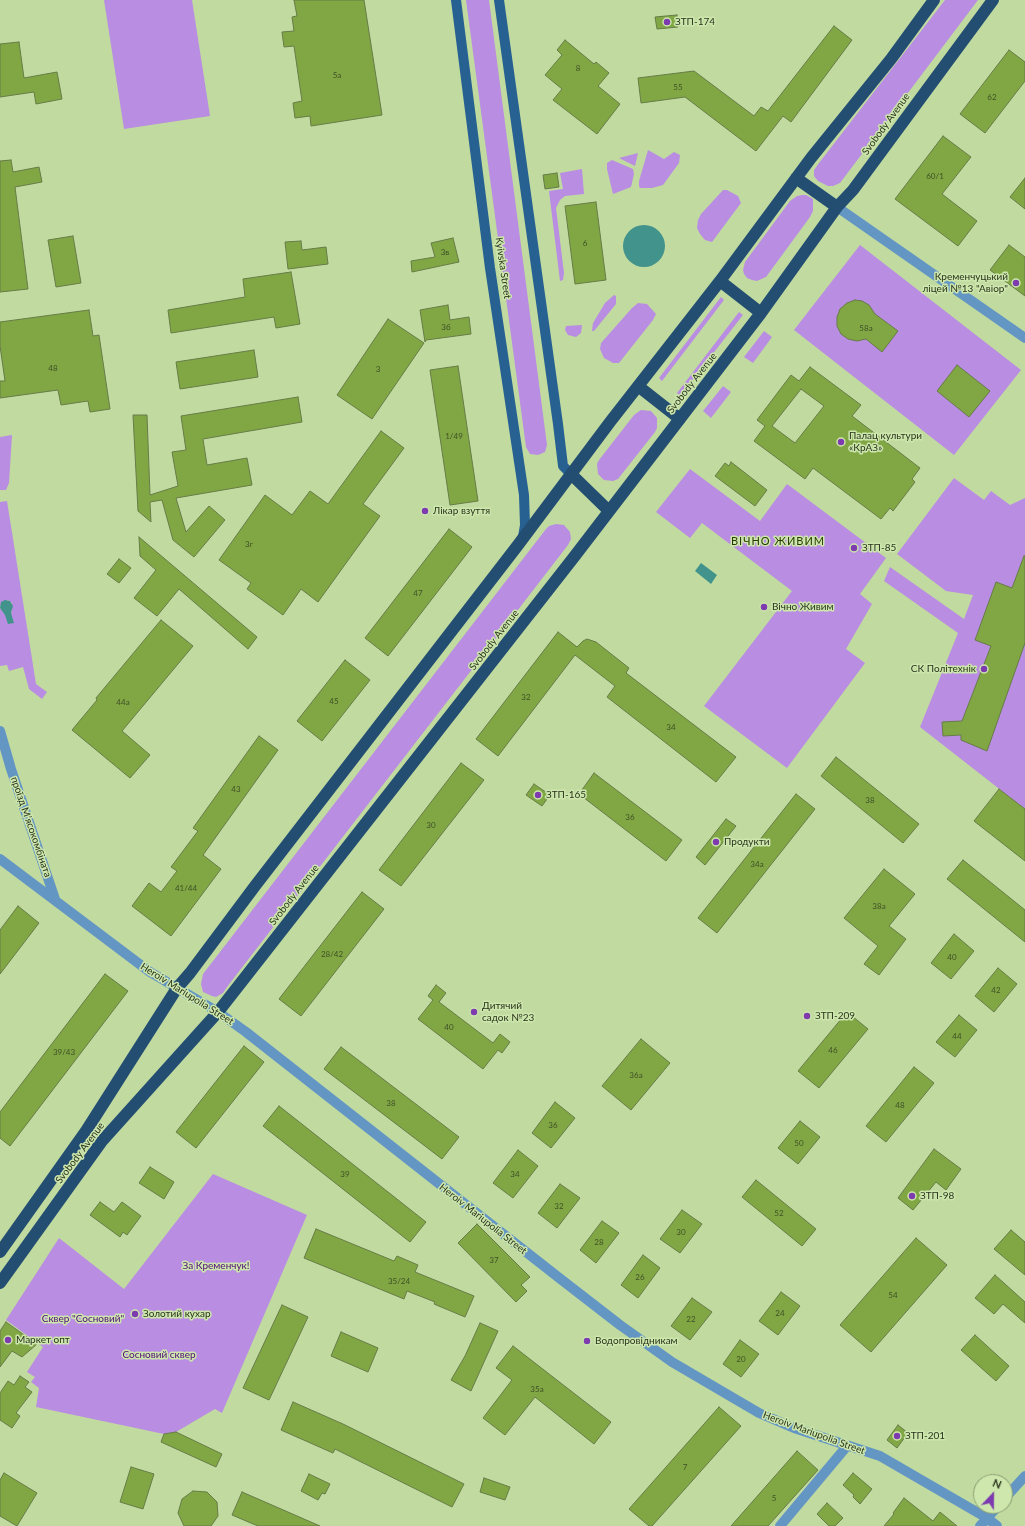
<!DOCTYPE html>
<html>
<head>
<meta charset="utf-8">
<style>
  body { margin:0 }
  #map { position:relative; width:1025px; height:1526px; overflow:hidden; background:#c1daa0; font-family:Lato,sans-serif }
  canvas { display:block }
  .north { position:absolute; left:973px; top:1474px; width:40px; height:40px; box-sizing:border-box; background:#cde7ad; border:1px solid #8c9f73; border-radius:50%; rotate:22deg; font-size:11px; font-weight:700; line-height:16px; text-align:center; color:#2a341d }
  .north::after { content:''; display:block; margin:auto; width:14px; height:18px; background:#7d3baf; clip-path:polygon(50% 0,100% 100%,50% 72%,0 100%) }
</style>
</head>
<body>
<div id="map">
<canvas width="1025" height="1526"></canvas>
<div class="north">N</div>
</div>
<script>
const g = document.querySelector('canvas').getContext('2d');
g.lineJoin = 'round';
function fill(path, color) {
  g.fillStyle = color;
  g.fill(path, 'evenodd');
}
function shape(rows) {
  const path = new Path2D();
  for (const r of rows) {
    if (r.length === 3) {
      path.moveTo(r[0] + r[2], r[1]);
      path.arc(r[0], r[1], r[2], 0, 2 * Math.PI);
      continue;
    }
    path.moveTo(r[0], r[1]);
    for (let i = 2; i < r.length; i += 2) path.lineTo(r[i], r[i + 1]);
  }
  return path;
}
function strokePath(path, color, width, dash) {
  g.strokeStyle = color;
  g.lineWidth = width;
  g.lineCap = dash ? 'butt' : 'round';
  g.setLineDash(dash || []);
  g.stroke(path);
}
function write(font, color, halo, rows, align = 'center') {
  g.font = font + ' Lato,sans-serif';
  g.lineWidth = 3;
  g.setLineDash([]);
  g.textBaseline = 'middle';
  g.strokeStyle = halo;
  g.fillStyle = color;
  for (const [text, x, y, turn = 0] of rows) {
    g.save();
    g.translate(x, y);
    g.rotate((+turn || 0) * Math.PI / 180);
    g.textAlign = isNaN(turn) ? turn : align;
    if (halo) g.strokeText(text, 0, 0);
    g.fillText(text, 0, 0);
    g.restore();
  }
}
const green = shape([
  [104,0,192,0,210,116,124,129],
  [466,0,489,0,547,445,545,452,538,455,530,454,526,447],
  [945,0,978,0,840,183,833,186,828,186,818,181,814,176,814,170,819,163],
  [648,150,664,159,674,152,680,155,679,163,663,185,652,188,640,188,639,186,639,181],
  [638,153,635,166,619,158],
  [612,160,633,169,634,174,631,187,613,194,607,169,607,163],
  [582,169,584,194,565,196,560,200,556,208,564,273,563,280,560,281,549,191,563,189,560,173],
  [723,190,727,190,738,196,741,203,712,242,705,240,700,234,697,228,698,220,701,214],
  [802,195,806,195,813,199,813,211,810,217,766,277,757,281,752,280,747,278,744,274,743,270,745,262,790,201,797,196],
  [860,245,1021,370,954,455,794,330],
  [614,295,616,296,616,304,594,331,592,331,593,323,605,303],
  [721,297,724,300,662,381,659,378],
  [638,303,647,304,656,314,653,320,619,363,613,363,604,358,600,349,601,343,632,308],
  [739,312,743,315,680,396,677,393],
  [582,325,581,333,576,337,568,335,565,330,566,326],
  [764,331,772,337,753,363,744,357],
  [723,386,731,392,711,418,703,411],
  [641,410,651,411,657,418,657,428,655,432,618,479,613,481,604,480,598,474,597,464,599,460,634,415],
  [12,435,9,483,6,490,0,490,0,437],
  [690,469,760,521,787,484,886,558,860,594,872,604,846,649,865,663,787,768,704,706,792,591,702,523,690,538,656,512],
  [954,478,984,500,991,491,1010,505,1025,498,1025,809,920,727,958,633,884,581,890,567,964,619,973,595,946,591,897,554],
  [7,501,36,684,47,692,42,699,29,689,23,667,9,671,7,665,0,666,0,608,5,614,11,613,12,611,12,603,8,600,0,606,0,502],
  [556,524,564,525,570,532,571,539,568,545,227,987,223,993,216,997,212,996,203,992,201,984,203,974,546,529,549,526],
  [213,1174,307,1215,222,1413,215,1409,176,1432,164,1434,36,1407,39,1388,31,1382,35,1377,27,1372,43,1347,6,1320,59,1238,124,1289]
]);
const water = shape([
  [644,246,21],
  [701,563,717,575,711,584,695,571],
  [5,600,10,601,13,606,11,613,14,623,8,624,5,615,0,608,1,602]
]);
const building = shape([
  [294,0,364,0,382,115,311,126,310,116,295,118,293,103,302,101,294,46,284,47,282,32,294,31,292,17,297,16,294,0],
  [677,15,678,27,657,29,655,17,677,15],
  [834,26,852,40,791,122,783,116,756,151,685,97,641,103,638,78,694,71,754,116,761,107,768,111,834,26],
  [565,40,594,64,596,62,609,73,598,86,620,104,597,134,553,100,562,89,545,75,562,55,557,50,565,40],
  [19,42,24,78,57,72,62,99,36,104,34,92,0,97,0,44,19,42],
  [1009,50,1025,62,1025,81,985,133,960,114,1009,50],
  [943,136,971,157,942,194,977,221,958,246,895,199,943,136],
  [11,160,13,172,39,167,42,182,15,187,28,289,0,292,0,161,11,160],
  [557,173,559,187,545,189,543,175,557,173],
  [1025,178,1025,209,1010,197,1025,178],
  [596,202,606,280,575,284,565,206,596,202],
  [73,236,81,283,56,287,48,240,73,236],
  [453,238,459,262,412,272,411,261,435,257,431,243,453,238],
  [301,241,302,250,326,247,328,264,288,269,285,242,301,241],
  [1009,245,1025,257,1025,296,990,270,1009,245],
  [291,272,300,324,276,328,274,317,171,333,168,310,245,297,243,279,291,272],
  [855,300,862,301,869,305,875,314,898,331,882,352,866,339,857,341,848,339,841,334,837,326,837,317,840,309,847,303,855,300],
  [448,305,450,320,469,317,471,334,426,340,425,342,420,310,448,305],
  [89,310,93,336,99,335,110,409,90,412,88,401,61,405,58,390,0,398,0,381,5,381,0,346,0,322,89,310],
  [388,319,424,343,372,419,337,395,388,319],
  [254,350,258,377,180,389,176,362,254,350],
  [957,365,990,391,969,417,937,391,957,365],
  [458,366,478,501,450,505,430,370,458,366],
  [810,367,861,405,852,416,920,468,912,479,915,482,893,511,890,508,881,519,813,468,805,479,754,441,765,426,757,420,791,375,799,381,810,367],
  [801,389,824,406,795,443,772,426,801,389],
  [298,397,302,422,203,439,207,465,247,458,252,485,176,498,186,532,209,506,225,520,194,557,173,540,162,500,150,502,151,522,138,511,133,415,147,415,150,495,178,486,172,452,186,450,181,416,298,397],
  [381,431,404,448,363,504,380,516,318,602,301,589,283,615,247,589,251,583,219,560,265,495,292,515,310,491,328,504,381,431],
  [731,462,767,490,755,506,715,476,725,463,729,466,731,462],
  [449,529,472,547,388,656,365,638,449,529],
  [139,537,257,637,248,649,179,589,157,616,134,598,156,570,140,556,139,537],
  [1024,556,1025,556,1025,643,987,751,961,740,961,735,943,736,942,722,962,721,991,646,975,640,996,582,1012,588,1024,556],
  [119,559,131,568,119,583,107,574,119,559],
  [161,620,193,646,122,731,150,755,130,778,72,730,97,700,96,698,161,620],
  [558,632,577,647,583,641,587,639,596,642,629,668,626,673,736,757,716,782,607,697,615,686,575,655,498,756,476,739,558,632],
  [345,660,370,680,322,741,297,721,345,660],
  [259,736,278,750,203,855,221,869,171,936,132,906,149,883,161,892,177,871,171,867,198,831,193,828,259,736],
  [836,757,919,824,903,843,821,776,836,757],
  [461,763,484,780,401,886,379,870,461,763],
  [594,773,682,840,666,861,579,794,594,773],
  [534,784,550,795,542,806,526,795,534,784],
  [999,789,1025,809,1025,861,974,821,999,789],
  [796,794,815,809,717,933,698,918,796,794],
  [726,819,736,826,705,865,696,857,726,819],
  [963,860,1025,910,1025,942,947,879,963,860],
  [884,869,915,894,889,926,906,939,879,975,864,964,878,946,844,918,884,869],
  [362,892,384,909,301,1016,279,999,362,892],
  [18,906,39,923,0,974,0,930,18,906],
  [954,934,974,951,951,979,931,963,954,934],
  [998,968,1017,984,994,1012,975,996,998,968],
  [105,974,128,991,10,1146,0,1138,0,1112,105,974],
  [436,985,446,993,439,1002,493,1043,500,1034,510,1042,502,1053,498,1050,483,1069,418,1019,433,1000,428,996,436,985],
  [847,1012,868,1029,819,1088,798,1071,847,1012],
  [959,1015,977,1030,955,1057,936,1042,959,1015],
  [641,1039,670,1063,631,1110,602,1086,641,1039],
  [244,1046,264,1062,196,1148,176,1132,244,1046],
  [341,1047,459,1137,442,1159,324,1069,341,1047],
  [914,1067,934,1083,886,1142,866,1126,914,1067],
  [555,1102,575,1118,551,1148,532,1133,555,1102],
  [279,1106,426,1222,410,1242,263,1126,279,1106],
  [800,1121,820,1137,798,1164,778,1148,800,1121],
  [934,1149,961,1169,946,1190,936,1182,913,1210,898,1198,934,1149],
  [518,1150,538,1166,513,1198,493,1183,518,1150],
  [150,1167,174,1182,164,1199,139,1183,150,1167],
  [756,1180,816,1229,802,1246,742,1197,756,1180],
  [560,1184,580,1198,557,1228,538,1213,560,1184],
  [100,1202,114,1212,122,1202,141,1216,127,1235,123,1232,120,1237,90,1215,100,1202],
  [682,1210,702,1224,680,1253,660,1239,682,1210],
  [602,1221,619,1233,596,1263,580,1250,602,1221],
  [477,1224,530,1277,521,1285,527,1291,516,1302,458,1243,477,1224],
  [316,1229,394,1261,397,1256,418,1265,415,1272,474,1296,465,1317,434,1304,435,1302,407,1291,404,1299,304,1258,316,1229],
  [1011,1230,1025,1242,1025,1275,994,1249,1011,1230],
  [916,1238,947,1265,871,1352,840,1325,916,1238],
  [643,1255,660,1268,638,1298,621,1285,643,1255],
  [995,1275,1025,1302,1025,1323,1003,1304,994,1314,975,1298,995,1275],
  [781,1292,800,1306,778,1335,759,1321,781,1292],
  [692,1298,712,1312,690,1340,671,1326,692,1298],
  [282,1305,308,1317,269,1400,243,1388,282,1305],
  [6,1322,37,1344,22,1357,12,1351,0,1367,0,1331,6,1322],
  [480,1323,498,1331,471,1391,451,1380,465,1356,480,1323],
  [341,1332,378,1348,368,1372,331,1356,341,1332],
  [975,1335,1009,1366,996,1381,961,1350,975,1335],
  [740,1340,759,1354,741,1377,723,1364,740,1340],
  [513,1346,611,1422,594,1444,535,1397,505,1435,483,1418,512,1380,496,1368,513,1346],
  [20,1376,29,1382,25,1387,32,1392,16,1413,20,1416,12,1428,0,1420,0,1393,8,1381,14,1385,20,1376],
  [293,1402,343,1424,464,1484,452,1507,335,1449,333,1453,281,1430,293,1402],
  [719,1407,741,1426,652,1526,649,1526,629,1509,719,1407],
  [898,1425,908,1433,897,1448,887,1440,898,1425],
  [176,1432,222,1454,216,1467,161,1442,164,1434,176,1432],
  [797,1451,818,1470,768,1526,731,1526,797,1451],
  [131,1467,154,1474,143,1509,120,1502,131,1467],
  [4,1473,37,1493,17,1526,0,1516,0,1480,4,1473],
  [853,1473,872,1489,860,1504,853,1497,854,1495,843,1485,853,1473],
  [309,1474,330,1484,325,1494,322,1493,318,1500,301,1491,309,1474],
  [484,1478,510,1487,505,1500,480,1492,484,1478],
  [193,1491,207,1492,217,1502,218,1516,211,1526,184,1526,178,1513,182,1499,193,1491],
  [242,1492,320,1526,258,1526,232,1515,242,1492],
  [904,1498,933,1521,940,1512,957,1526,884,1526,894,1514,893,1513,904,1498],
  [827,1503,843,1518,835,1526,829,1526,817,1514,827,1503]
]);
const minor = shape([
  [837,207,1025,338],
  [0,731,11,769,55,899],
  [0,859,150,972,218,1012,246,1032,558,1277,620,1325,672,1362,759,1413,794,1428,880,1456,987,1518,997,1526],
  [1005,1498,1025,1476],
  [780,1526,847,1446],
  [980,1526,998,1506]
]);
const major = shape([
  [456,0,490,268,524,495,525,525,523,537],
  [499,0,558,424,563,466,571,474]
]);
const highway = shape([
  [796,178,837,207],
  [720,281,761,313],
  [638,386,680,419],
  [571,474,609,511],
  [0,1252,86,1131,177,988,190,973,255,886,518,545,610,422,720,281,811,158,891,59,934,0],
  [0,1283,102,1141,218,1012,574,557,761,313,837,207,853,190,993,0]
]);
const markers = [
  [667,22,4,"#7d3baf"],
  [1016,283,4,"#7d3baf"],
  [841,442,4,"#7d3baf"],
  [425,511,4,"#7d3baf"],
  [854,548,4,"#7d3baf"],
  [764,607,4,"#7d3baf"],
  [984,669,4,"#7d3baf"],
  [538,795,4,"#7d3baf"],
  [716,842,4,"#7d3baf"],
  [474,1012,4,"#7d3baf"],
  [807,1016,4,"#7d3baf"],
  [912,1196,4,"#7d3baf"],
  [135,1314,4,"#7d3baf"],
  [8,1340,4,"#7d3baf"],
  [587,1341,4,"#7d3baf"],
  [897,1436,4,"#7d3baf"]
];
const numberNames = [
  ["8",578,68],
  ["5а",337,75],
  ["55",678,87],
  ["62",992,97],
  ["60/1",935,176],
  ["6",585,243],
  ["3в",445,252],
  ["3б",446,327],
  ["58а",866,328],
  ["48",53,368],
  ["3",378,369],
  ["1/49",454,436],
  ["3г",249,544],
  ["47",418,593],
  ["32",526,697],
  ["45",334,701],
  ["44а",123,702],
  ["34",671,727],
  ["43",236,789],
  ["38",870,800],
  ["36",630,817],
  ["30",431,825],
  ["34а",757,864],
  ["41/44",186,888],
  ["38а",879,906],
  ["28/42",332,954],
  ["40",952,957],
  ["42",996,990],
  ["40",449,1027],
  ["44",957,1036],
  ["46",833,1050],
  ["39/43",64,1052],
  ["36а",636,1075],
  ["38",391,1103],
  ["48",900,1105],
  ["36",553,1125],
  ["50",799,1143],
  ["39",345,1174],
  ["34",515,1174],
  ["32",559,1206],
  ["52",779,1213],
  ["30",681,1232],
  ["28",599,1242],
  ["37",494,1260],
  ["26",640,1277],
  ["35/24",399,1281],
  ["54",893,1295],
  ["24",780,1313],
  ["22",691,1319],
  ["20",741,1359],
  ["35а",537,1389],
  ["7",685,1467],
  ["5",774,1498]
];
const poiNames = [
  ["ЗТП-174",675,22],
  ["Кременчуцький",1008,277,"right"],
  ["ліцей №13 \"Авіор\"",1008,289,"right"],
  ["Палац культури",849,436],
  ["«КрАЗ»",849,448],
  ["Лікар взуття",433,511],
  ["ЗТП-85",862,548],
  ["Вічно Живим",772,607],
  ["СК Політехнік",976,669,"right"],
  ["ЗТП-165",546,795],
  ["Продукти",724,842],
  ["Дитячий",482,1006],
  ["садок №23",482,1018],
  ["ЗТП-209",815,1016],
  ["ЗТП-98",920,1196],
  ["Золотий кухар",143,1314],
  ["Маркет опт",16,1340],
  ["Водопровідникам",595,1341],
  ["ЗТП-201",905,1436]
];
const streetNames = [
  ["Svobody Avenue",886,124,-54],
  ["Kyivska Street",503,268,82],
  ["Svobody Avenue",692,383,-52],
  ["Svobody Avenue",494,640,-52],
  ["проїзд Мʼясокомбіната",31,827,71],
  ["Svobody Avenue",294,895,-52],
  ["Heroiv Mariupolia Street",187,994,32],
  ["Svobody Avenue",80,1153,-53],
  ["Heroiv Mariupolia Street",483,1219,38],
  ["Heroiv Mariupolia Street",814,1433,20]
];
const parkNames = [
  ["За Кременчук!",216,1266],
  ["Сквер \"Сосновий\"",83,1319],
  ["Сосновий сквер",159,1355]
];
const neighbourhoodNames = [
  ["ВІЧНО ЖИВИМ",778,541]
];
fill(green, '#b98de2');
fill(water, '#41938c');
fill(building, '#81a744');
strokePath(building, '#667c47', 1);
strokePath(minor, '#6496c4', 10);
strokePath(major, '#266192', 10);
strokePath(highway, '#234e72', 12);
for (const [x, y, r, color] of markers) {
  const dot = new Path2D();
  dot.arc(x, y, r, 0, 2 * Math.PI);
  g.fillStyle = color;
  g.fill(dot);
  strokePath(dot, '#cde7ad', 1.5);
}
write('8px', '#405127', null, numberNames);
write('10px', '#2a341d', '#cde7ad', poiNames, 'left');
write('10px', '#2a341d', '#cde7ad', streetNames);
write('10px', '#4e0977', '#cde7ad', parkNames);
g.letterSpacing = '1px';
write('11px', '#283b02', '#cde7ad', neighbourhoodNames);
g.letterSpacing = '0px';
</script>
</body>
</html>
